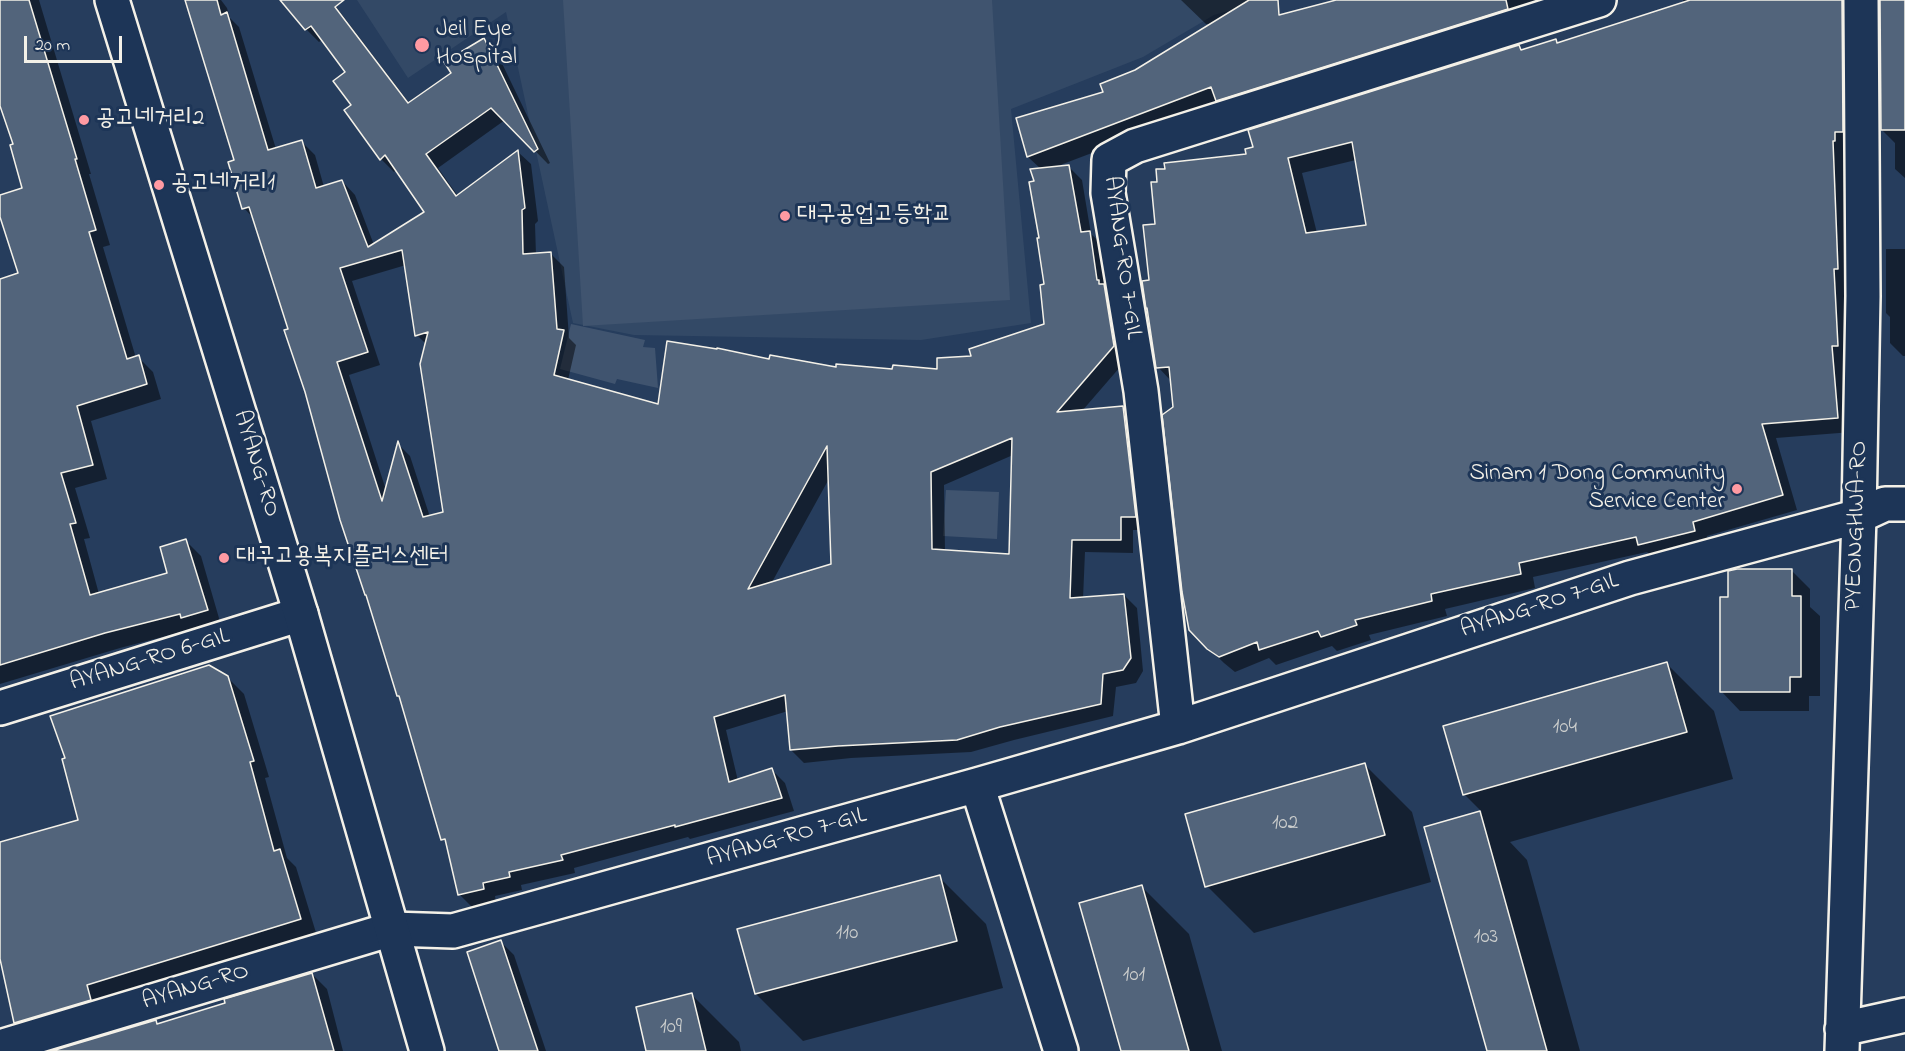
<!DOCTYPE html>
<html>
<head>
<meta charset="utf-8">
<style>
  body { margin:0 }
  #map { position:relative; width:1905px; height:1051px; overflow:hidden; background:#263d5d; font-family:"Indie Flower",sans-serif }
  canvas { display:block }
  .scale { position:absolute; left:24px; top:36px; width:98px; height:27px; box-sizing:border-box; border:3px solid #f4f1e8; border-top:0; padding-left:8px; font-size:18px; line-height:21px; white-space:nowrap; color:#f4f1e8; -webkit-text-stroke:4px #1d3557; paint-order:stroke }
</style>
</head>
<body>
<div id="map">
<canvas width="1905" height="1051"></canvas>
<div class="scale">20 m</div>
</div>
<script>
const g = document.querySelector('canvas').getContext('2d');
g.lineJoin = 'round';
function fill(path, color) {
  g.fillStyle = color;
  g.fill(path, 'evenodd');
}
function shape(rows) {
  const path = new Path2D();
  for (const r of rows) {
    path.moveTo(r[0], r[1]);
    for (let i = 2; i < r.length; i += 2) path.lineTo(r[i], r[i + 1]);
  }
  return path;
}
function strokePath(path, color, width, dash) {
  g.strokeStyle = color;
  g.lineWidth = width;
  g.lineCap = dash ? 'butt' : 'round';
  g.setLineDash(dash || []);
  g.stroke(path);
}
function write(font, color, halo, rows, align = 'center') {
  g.font = font + ' "Indie Flower","Poor Story",sans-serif';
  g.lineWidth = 6;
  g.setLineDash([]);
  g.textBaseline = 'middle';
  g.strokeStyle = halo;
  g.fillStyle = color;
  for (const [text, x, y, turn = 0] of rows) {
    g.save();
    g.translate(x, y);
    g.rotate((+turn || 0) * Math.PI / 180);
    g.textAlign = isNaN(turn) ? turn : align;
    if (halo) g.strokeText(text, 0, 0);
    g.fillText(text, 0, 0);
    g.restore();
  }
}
const built = shape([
  [357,0,1269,0,1214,15,1143,57,1011,109,1031,323,921,340,634,335,573,323,506,12,408,78]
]);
const green = shape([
  [563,0,992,0,1010,300,583,326],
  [571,324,645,340,643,347,655,348,658,388,617,379,615,384,560,369],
  [946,490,999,492,997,539,943,536]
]);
const shadow = shape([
  [0,0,39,0,91,174,89,174,110,245,103,247,136,358,138,357,153,372,161,399,91,421,107,479,75,488,90,538,84,539,99,594,169,574,186,541,201,556,221,625,197,632,193,629,120,648,0,684,0,280,20,274,0,212,0,197,24,189,15,145,0,101],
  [187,0,221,0,227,8,230,18,239,27,276,149,302,142,315,155,324,187,342,181,355,195,374,245,426,212,397,169,394,172,381,159,353,105,348,72,323,39,319,42,306,29,286,0,331,0,410,104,453,73,484,40,497,53,550,163,548,164,505,120,438,168,458,196,518,152,531,164,538,221,535,224,536,255,551,254,564,267,569,338,576,345,568,380,659,405,770,360,838,369,939,371,973,358,1046,325,1046,286,1036,182,1041,169,1028,157,1018,119,1105,93,1213,24,1206,24,1181,0,1262,0,1262,22,1342,0,1589,0,1221,104,1055,167,1069,167,1082,180,1091,234,1103,245,1127,359,1082,411,1122,407,1135,420,1148,530,1133,530,1133,553,1085,552,1083,599,1124,595,1137,608,1143,671,1136,683,1116,687,1113,716,1014,740,971,752,851,758,804,763,791,750,788,711,726,730,738,781,772,770,785,783,794,811,690,839,688,837,574,868,575,873,521,885,522,890,495,896,496,902,472,907,459,894,448,844,443,839,401,698,398,695,290,330,254,219,244,208,236,161],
  [406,265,417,335,426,344,445,513,430,517,410,456,398,444,386,490,349,375,380,365,352,281],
  [1013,455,1011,555,945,551,944,485],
  [830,477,833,565,771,584],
  [1683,0,1853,0,1852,432,1776,438,1797,510,1707,536,1709,546,1654,559,1647,552,1533,577,1535,588,1445,609,1447,616,1369,635,1371,640,1337,651,1332,646,1276,665,1269,658,1235,672,1224,663,1190,630,1172,382,1158,367,1151,281,1157,225,1248,155,1444,78,1616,26,1684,3],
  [1356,160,1368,226,1317,233,1302,173],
  [1881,0,1905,0,1905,356,1903,356,1890,343,1890,317,1886,313,1886,249,1905,249,1905,178,1895,169,1895,143,1882,130],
  [1791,570,1810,589,1810,607,1820,616,1820,696,1809,696,1809,711,1740,711,1721,691,1730,598],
  [1667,664,1714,711,1733,779,1510,842,1527,860,1580,1051,1488,1051,1426,828,1482,812,1465,795,1445,727],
  [227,677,244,694,269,777,265,778,287,858,296,867,317,936,30,1030,14,1014,0,952,0,843,80,821],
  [1365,765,1412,812,1431,882,1254,933,1207,886],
  [939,877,986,924,1003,988,803,1041,756,994,739,930],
  [1142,887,1189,934,1222,1051,1122,1051],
  [501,942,514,955,546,1051,500,1051],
  [312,974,327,989,343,1051,57,1051,155,1021,158,1025,227,1004],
  [692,995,739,1042,741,1051,648,1051]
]);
const building = shape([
  [0,0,29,0,77,159,75,159,96,230,89,232,127,359,139,355,147,384,77,406,93,465,61,473,76,523,70,524,90,595,167,573,160,547,186,539,208,610,181,618,180,614,105,633,0,665,0,279,18,273,0,217,0,195,22,188,10,145,13,144,0,106,0,0],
  [185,0,217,0,221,15,227,12,268,150,302,140,316,188,342,180,368,247,424,212,385,155,380,160,344,110,351,105,333,81,345,72,311,26,305,30,280,0,344,0,335,7,408,103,451,73,444,62,484,38,538,149,534,152,491,108,426,154,456,196,518,150,525,208,522,210,523,254,551,252,557,329,564,330,554,375,658,404,667,341,717,349,717,348,769,359,770,355,836,367,836,364,892,369,893,365,937,369,937,358,971,356,969,349,1044,324,1040,285,1044,284,1037,238,1039,238,1029,182,1034,181,1030,169,1069,165,1081,232,1090,231,1097,280,1099,280,1099,284,1104,284,1114,346,1057,412,1123,406,1136,517,1121,517,1121,540,1072,540,1070,598,1124,594,1131,658,1123,670,1103,674,1101,704,1000,727,957,740,838,746,790,750,785,695,714,717,729,782,772,768,782,798,675,827,675,825,561,855,563,860,509,872,510,877,483,883,484,889,458,895,445,839,441,840,399,696,397,696,366,595,365,595,340,520,305,392,284,330,288,329,249,207,242,209,228,162,234,160,185,0],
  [402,250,415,336,428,332,420,364,443,512,423,517,398,441,382,501,337,362,368,352,340,268,402,250],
  [1012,438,1009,554,932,549,931,472,1012,438],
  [827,446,831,564,748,589,827,446],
  [1249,0,1278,0,1279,15,1336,0,1506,0,1508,9,1216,101,1211,87,1027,157,1016,118,1103,92,1100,84,1135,70,1249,0],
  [1690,0,1842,0,1843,132,1835,132,1835,141,1833,141,1838,269,1834,269,1838,346,1832,346,1838,418,1762,424,1783,495,1693,522,1695,531,1638,545,1636,537,1519,563,1521,574,1431,594,1432,601,1355,620,1357,625,1321,637,1318,631,1259,650,1257,642,1219,657,1207,649,1189,630,1182,592,1162,415,1173,407,1169,367,1156,368,1147,308,1146,309,1142,281,1149,280,1143,225,1155,224,1151,182,1157,182,1156,169,1165,169,1164,163,1246,154,1245,149,1253,147,1248,130,1519,45,1521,50,1556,39,1557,43,1690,0],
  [1352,142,1366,225,1306,233,1288,158,1352,142],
  [1880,0,1905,0,1905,130,1881,130,1880,0],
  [1737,569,1792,569,1792,596,1801,596,1801,677,1790,677,1790,692,1720,692,1720,597,1728,597,1728,571,1737,569],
  [1667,662,1687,732,1463,795,1443,726,1667,662],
  [209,665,228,676,254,761,250,762,274,851,280,849,301,919,87,985,91,1000,14,1023,0,959,0,842,78,820,62,759,65,758,50,716,209,665],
  [1365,763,1385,835,1205,887,1185,814,1365,763],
  [1480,811,1547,1051,1487,1051,1424,827,1480,811],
  [940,875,957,941,755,994,737,929,940,875],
  [1142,885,1189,1051,1121,1051,1079,903,1142,885],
  [501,940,538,1051,499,1051,467,952,501,940],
  [312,973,334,1051,52,1051,156,1020,157,1024,225,1003,224,999,312,973],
  [692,993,706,1051,646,1051,636,1007,692,993]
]);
const minor = shape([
  [0,708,301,614],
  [1178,727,1141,391,1108,193,1109,160,1135,146,1599,0],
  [977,785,1061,1051],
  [1842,1029,1905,1015],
  [0,1047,392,929,453,931,977,785,1178,727,1630,578,1859,516,1885,504,1905,504],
  [1842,1051,1859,516,1863,296,1861,0]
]);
const major = shape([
  [112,0,301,614,427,1051]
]);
const markers = [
  [422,45,8,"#ff9aa2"],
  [84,120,6,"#ff9aa2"],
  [159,185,6,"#ff9aa2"],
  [785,216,6,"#ff9aa2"],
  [1737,489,6,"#ff9aa2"],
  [224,558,6,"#ff9aa2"]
];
const numberNames = [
  ["104",1565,729],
  ["102",1285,825],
  ["110",847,935],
  ["103",1486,939],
  ["101",1134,977],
  ["109",671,1029]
];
const poiNames = [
  ["Jeil Eye",436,31],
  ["Hospital",436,59],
  ["공고네거리2",96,120],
  ["공고네거리1",171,185],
  ["대구공업고등학교",797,216],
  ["Sinam 1 Dong Community",1725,475,"right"],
  ["Service Center",1725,503,"right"],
  ["대구고용복지플러스센터",236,558]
];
const streetNames = [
  ["AYANG-RO 7-GIL",1121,258,82],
  ["AYANG-RO",255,464,73],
  ["PYEONGHWA-RO",1858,526,-88],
  ["AYANG-RO 7-GIL",1540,607,-18],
  ["AYANG-RO 6-GIL",150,661,-17],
  ["AYANG-RO 7-GIL",787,839,-16],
  ["AYANG-RO",196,988,-17]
];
fill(built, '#334966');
fill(green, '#40546f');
fill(shadow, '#0007');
fill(building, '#52647b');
strokePath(building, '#f4f1e8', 1.5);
strokePath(minor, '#f4f1e8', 38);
strokePath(major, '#f4f1e8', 38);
strokePath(minor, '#1d3557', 33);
strokePath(major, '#1d3557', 33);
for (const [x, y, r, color] of markers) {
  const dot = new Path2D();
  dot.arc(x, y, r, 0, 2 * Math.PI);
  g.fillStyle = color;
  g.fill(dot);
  strokePath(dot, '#1d3557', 2);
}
write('21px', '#cccecd', null, numberNames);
write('24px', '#f4f1e8', '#1d3557', poiNames, 'left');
write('24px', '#f4f1e8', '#1d3557', streetNames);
</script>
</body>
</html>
